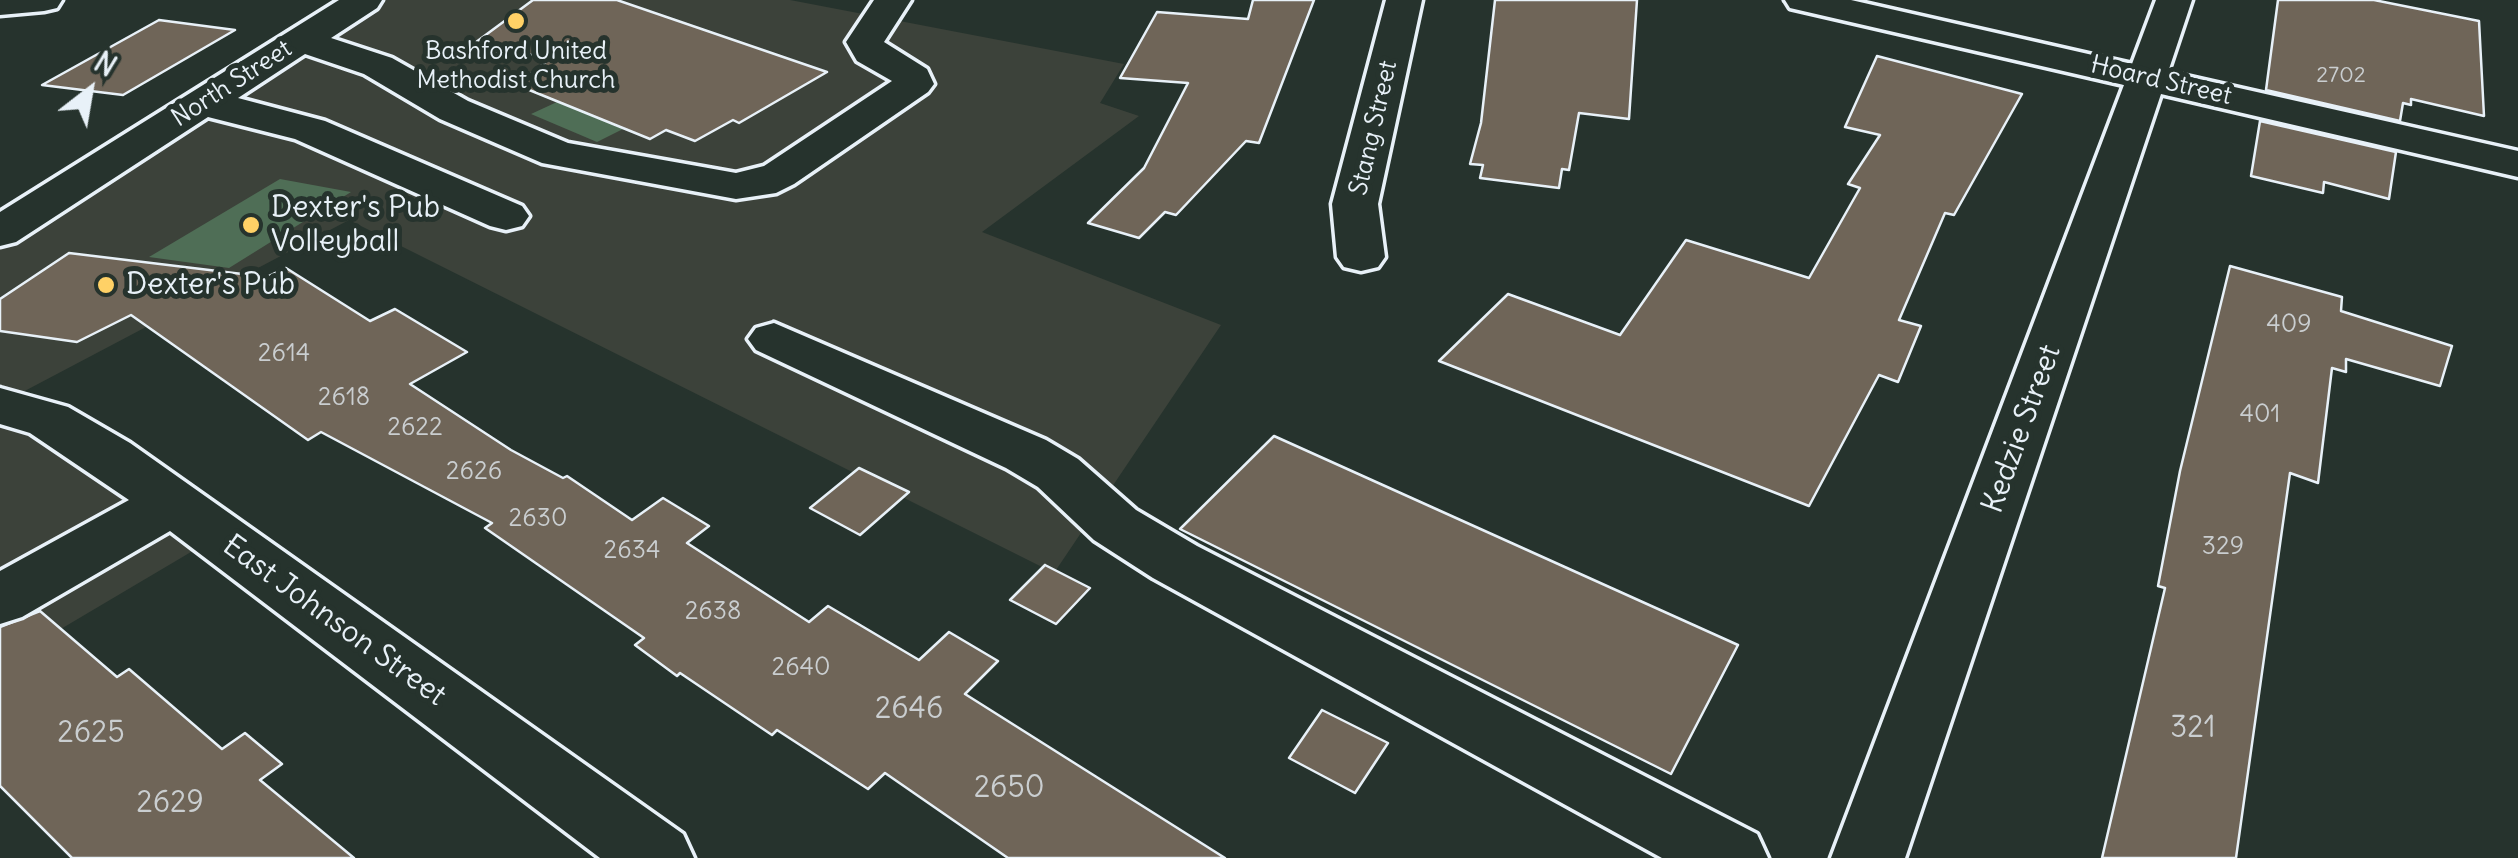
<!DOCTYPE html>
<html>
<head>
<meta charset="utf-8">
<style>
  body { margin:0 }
  #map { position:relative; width:2518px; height:858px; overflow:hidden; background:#26332d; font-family:Delius,sans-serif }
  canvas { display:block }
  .north { position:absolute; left:40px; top:40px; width:100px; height:100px; -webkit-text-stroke:8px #26332d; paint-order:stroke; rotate:31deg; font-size:28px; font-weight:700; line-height:40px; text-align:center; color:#e8f1f8 }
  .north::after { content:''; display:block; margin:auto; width:35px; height:45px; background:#e8f1f8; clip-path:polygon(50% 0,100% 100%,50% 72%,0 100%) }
</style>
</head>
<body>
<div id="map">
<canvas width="2518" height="858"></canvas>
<div class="north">N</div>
</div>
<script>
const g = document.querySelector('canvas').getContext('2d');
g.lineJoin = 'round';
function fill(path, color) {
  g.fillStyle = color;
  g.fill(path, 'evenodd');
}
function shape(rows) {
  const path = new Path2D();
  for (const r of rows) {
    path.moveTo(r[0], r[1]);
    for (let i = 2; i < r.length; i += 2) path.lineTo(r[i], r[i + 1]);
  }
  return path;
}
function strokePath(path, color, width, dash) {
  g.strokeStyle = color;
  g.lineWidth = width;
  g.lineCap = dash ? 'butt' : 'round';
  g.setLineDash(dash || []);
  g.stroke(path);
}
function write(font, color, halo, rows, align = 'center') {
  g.font = font + ' Delius,sans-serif';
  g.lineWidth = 10;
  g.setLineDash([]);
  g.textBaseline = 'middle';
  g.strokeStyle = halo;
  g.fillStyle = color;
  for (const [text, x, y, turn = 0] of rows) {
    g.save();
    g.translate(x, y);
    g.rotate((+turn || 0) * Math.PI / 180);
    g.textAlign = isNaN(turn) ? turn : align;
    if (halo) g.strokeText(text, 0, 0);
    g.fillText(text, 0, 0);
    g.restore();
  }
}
const built = shape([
  [364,0,790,0,1124,64,1100,103,1139,116,982,232,1221,325,1054,573,349,220,0,404,0,225],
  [0,406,218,536,0,665]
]);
const green = shape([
  [557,102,623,129,597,142,531,114],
  [280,179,351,192,229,268,149,257]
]);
const building = shape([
  [533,0,617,0,827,72,739,123,733,120,695,141,666,130,650,139,517,85,552,57,468,48,533,0],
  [1253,0,1314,0,1259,143,1246,141,1176,215,1165,212,1139,238,1088,223,1144,168,1188,83,1120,78,1157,12,1248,19,1253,0],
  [1495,0,1637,0,1629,119,1579,113,1569,170,1562,169,1559,188,1480,178,1483,165,1470,164,1481,123,1495,0],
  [2278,0,2374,0,2479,21,2484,116,2411,99,2411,105,2403,103,2400,121,2266,90,2278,0],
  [159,20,235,30,123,95,42,85,159,20],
  [1877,56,2022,94,1954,215,1945,213,1899,320,1921,326,1898,382,1879,375,1809,506,1439,361,1508,294,1620,335,1686,240,1809,278,1860,188,1848,184,1880,135,1845,127,1877,56],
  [2260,121,2396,152,2389,199,2324,182,2323,193,2251,176,2260,121],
  [69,253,267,277,286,268,370,321,395,309,467,352,410,384,511,450,563,478,567,476,632,520,663,498,709,526,687,543,809,622,828,606,919,660,949,632,998,661,965,694,1225,858,1008,858,885,773,868,789,777,730,772,735,680,673,677,676,635,645,644,638,485,528,492,523,321,432,308,440,131,315,77,342,0,331,0,299,69,253],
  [2230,266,2342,297,2341,311,2452,346,2440,386,2346,359,2346,372,2332,368,2318,483,2290,473,2236,858,2102,858,2165,588,2158,586,2180,471,2230,266],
  [1274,436,1738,645,1671,774,1180,529,1274,436],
  [859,468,909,492,860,535,810,508,859,468],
  [1045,565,1090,588,1056,624,1010,600,1045,565],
  [40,611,117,677,129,669,222,749,245,733,282,764,260,780,354,858,72,858,0,786,0,627,40,611],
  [1322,710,1388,743,1355,793,1289,758,1322,710]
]);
const minor = shape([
  [0,0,62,0,57,8,44,11,0,15,0,0],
  [339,0,382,0,377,8,331,38,392,58,468,101,568,143,736,173,764,166,892,81,857,61,846,42,874,0,911,0,884,42,927,69,934,84,928,92,794,184,776,193,736,199,542,163,440,119,364,74,305,54,238,98,325,121,522,206,529,216,522,226,506,230,490,226,295,139,208,117,16,242,0,246,0,212,339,0],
  [1386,0,1422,0,1378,204,1385,257,1378,267,1361,271,1344,267,1337,257,1332,204,1386,0],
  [1785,0,1851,0,2132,64,2156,0,2192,0,2168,72,2518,151,2518,177,2161,94,1905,858,1831,858,2124,85,1790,8,1785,0],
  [774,323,1046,440,1078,459,1136,510,1197,546,1757,834,1768,858,1662,858,1153,578,1094,540,1038,487,1006,468,756,350,748,339,756,328,774,323],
  [0,388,68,407,130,443,683,834,694,858,600,858,170,531,22,617,0,624,0,571,129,500,30,433,0,424,0,388]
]);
const markers = [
  [516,21,10,"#ffd166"],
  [251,225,10,"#ffd166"],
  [106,285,10,"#ffd166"]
];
const farNumbernames = [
  ["2702",2341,76]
];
const farPoinames = [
  ["Bashford United",516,52],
  ["Methodist Church",516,81]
];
const farStreetnames = [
  ["Hoard Street",2161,81,13],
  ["North Street",232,84,-33],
  ["Stang Street",1374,128,-77]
];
const numberNames = [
  ["409",2289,325],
  ["2614",284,354],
  ["2618",344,398],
  ["401",2260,415],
  ["2622",415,428],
  ["2626",474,472],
  ["2630",538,519],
  ["329",2223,547],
  ["2634",632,551],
  ["2638",713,612],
  ["2640",801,668]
];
const poiNames = [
  ["Dexter's Pub",271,208],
  ["Volleyball",271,242],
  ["Dexter's Pub",126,285]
];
const streetNames = [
  ["Kedzie Street",2022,429,-70],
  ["East Johnson Street",334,621,36]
];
const nearNumbernames = [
  ["2646",909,709],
  ["321",2193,728],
  ["2625",91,733],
  ["2650",1009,788],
  ["2629",170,803]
];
fill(built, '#3c423a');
fill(green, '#4f6e56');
fill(building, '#6f6558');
strokePath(building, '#e8f1f8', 2.5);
strokePath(minor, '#e8f1f8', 7);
fill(minor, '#26332d');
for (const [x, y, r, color] of markers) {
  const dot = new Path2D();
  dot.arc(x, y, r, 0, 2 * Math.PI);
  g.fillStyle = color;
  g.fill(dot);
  strokePath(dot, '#26332d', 4);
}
write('22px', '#caced0', null, farNumbernames);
write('25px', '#e8f1f8', '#26332d', farPoinames);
write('25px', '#e8f1f8', '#26332d', farStreetnames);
write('25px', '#caced0', null, numberNames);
write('30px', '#e8f1f8', '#26332d', poiNames, 'left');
write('30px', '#e8f1f8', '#26332d', streetNames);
write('30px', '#caced0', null, nearNumbernames);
</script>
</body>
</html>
